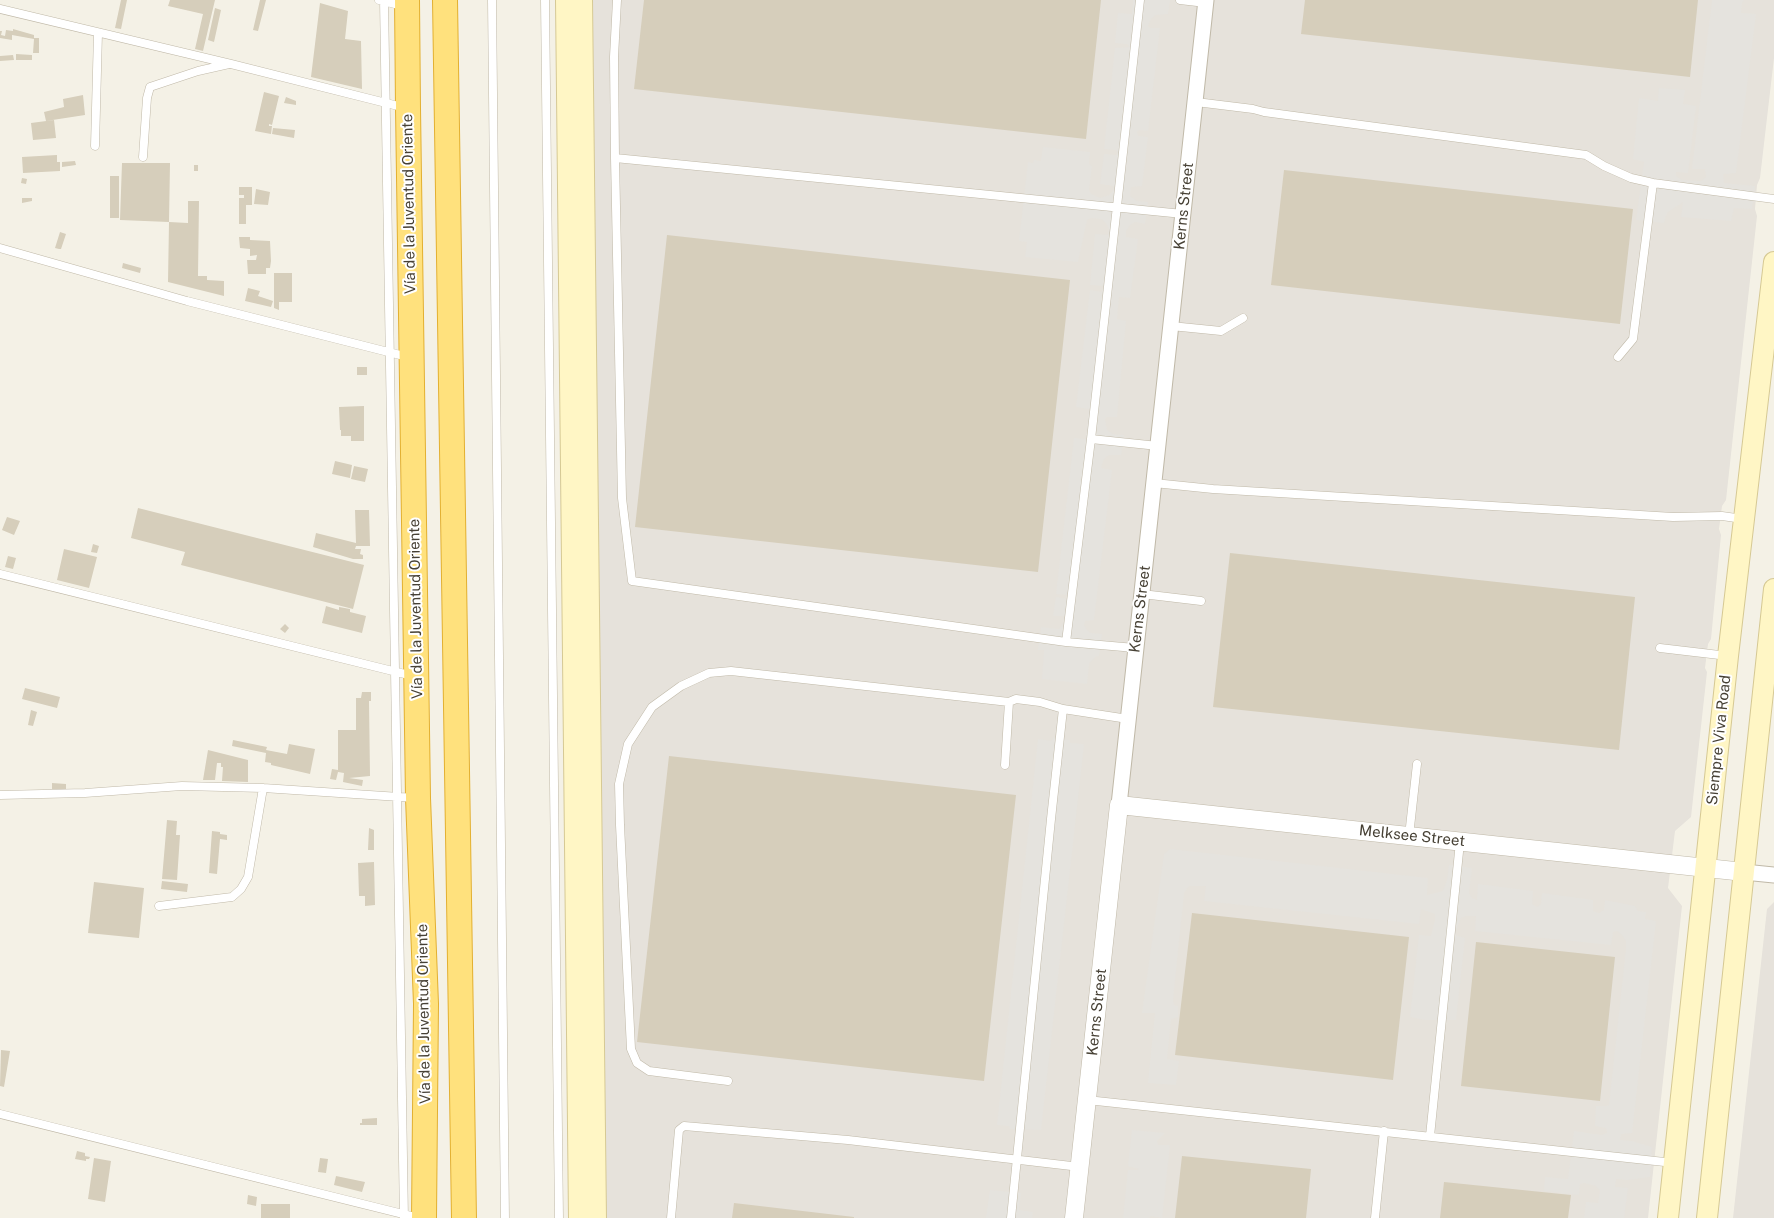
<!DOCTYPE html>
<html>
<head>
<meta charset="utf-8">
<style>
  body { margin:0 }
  canvas { display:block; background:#f4f1e6 }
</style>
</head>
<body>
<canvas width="1774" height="1218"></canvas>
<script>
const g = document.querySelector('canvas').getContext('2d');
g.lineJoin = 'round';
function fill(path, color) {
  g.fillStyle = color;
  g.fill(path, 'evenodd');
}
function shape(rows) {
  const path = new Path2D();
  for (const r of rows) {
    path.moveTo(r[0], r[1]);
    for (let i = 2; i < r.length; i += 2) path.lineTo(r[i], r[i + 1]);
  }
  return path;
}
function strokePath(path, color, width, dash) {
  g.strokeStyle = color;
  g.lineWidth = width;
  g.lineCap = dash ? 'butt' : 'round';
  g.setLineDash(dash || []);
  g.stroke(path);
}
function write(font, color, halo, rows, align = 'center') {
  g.font = font + ' "Public Sans",sans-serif';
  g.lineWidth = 4;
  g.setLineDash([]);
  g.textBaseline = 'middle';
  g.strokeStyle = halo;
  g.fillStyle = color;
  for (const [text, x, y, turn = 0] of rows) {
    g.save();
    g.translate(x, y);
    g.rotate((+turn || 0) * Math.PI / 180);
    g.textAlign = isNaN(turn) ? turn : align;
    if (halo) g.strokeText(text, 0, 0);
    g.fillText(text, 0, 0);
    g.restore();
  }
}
const industrial = shape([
  [559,0,1774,0,1774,58,1760,178,1757,185,1755,209,1757,216,1726,500,1722,506,1719,529,1721,535,1711,639,1708,644,1705,668,1707,672,1691,817,1675,831,1668,888,1682,906,1648,1218,573,1218],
  [1774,902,1774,1218,1733,1218,1767,909]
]);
const parking = shape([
  [1133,0,1170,0,1168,14,1156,15,1151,19,1148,26,1150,28,1160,28,1148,131,1139,130,1137,132,1138,136,1148,137,1142,186,1131,187,1130,196,1137,201,1148,202,1145,224,1135,222,1130,225,1126,231,1126,237,1138,239,1130,298,1119,297,1117,319,1126,321,1117,417,1107,417,1105,419,1107,430,1113,434,1124,435,1121,455,1110,455,1106,457,1103,461,1101,468,1112,470,1094,620,1085,621,1084,625,1087,630,1091,633,1102,634,1099,656,1095,657,1089,664,1087,684,1042,679,1044,650,1038,650,1041,627,1059,629,1067,618,1065,616,1053,616,1056,597,1068,599,1069,596,1067,595,1056,594,1074,438,1086,439,1089,409,1076,407,1090,290,1102,292,1104,286,1090,285,1095,234,1108,235,1109,229,1106,223,1101,219,1091,218,1087,220,1078,262,1025,257,1027,242,1019,241,1028,162,1033,163,1034,160,1041,161,1043,147,1090,152,1089,164,1092,166,1089,190,1091,194,1100,198,1109,195,1113,191,1114,186,1100,184,1104,154,1116,155,1118,153,1116,150,1104,149,1115,48,1130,47,1127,44,1115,43,1118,13,1132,14],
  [1712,0,1744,0,1742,3,1741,13,1756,14,1736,173,1723,174,1724,183,1755,186,1752,209,1734,208,1731,221,1681,217,1683,202,1667,213,1664,223,1636,220,1644,162,1633,159,1639,98,1658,101,1659,88,1685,90,1683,104,1696,106,1688,173,1676,172,1676,176,1682,180,1701,181,1706,177,1705,169,1692,169],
  [1053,738,1070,740,1070,743,1084,744,1041,1130,1010,1129,1009,1126,997,1125,1038,739,1051,741],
  [1170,849,1428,878,1427,895,1443,891,1447,880,1449,865,1472,868,1469,893,1472,898,1477,900,1478,884,1533,891,1532,904,1537,907,1541,904,1542,893,1593,900,1593,911,1599,913,1604,910,1605,900,1635,906,1638,911,1646,912,1645,919,1656,921,1632,1133,1621,1134,1620,1140,1632,1141,1652,1147,1650,1177,1628,1180,1616,1179,1615,1187,1628,1188,1624,1218,1584,1218,1586,1202,1598,1203,1600,1191,1596,1186,1585,1183,1580,1184,1579,1195,1544,1191,1545,1177,1568,1179,1574,1131,1602,1135,1607,1133,1606,1128,1595,1126,1596,1106,1606,1106,1609,1105,1626,949,1626,941,1622,935,1617,931,1613,932,1611,945,1475,931,1476,916,1466,916,1461,918,1455,933,1456,935,1465,938,1456,1020,1425,1020,1410,1017,1419,935,1431,936,1435,920,1435,914,1421,909,1419,924,1204,901,1206,886,1189,886,1184,893,1173,1000,1174,1005,1178,1006,1178,1017,1171,1019,1167,1059,1179,1061,1176,1085,1148,1083,1155,1013,1142,1013,1164,854],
  [1132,1130,1165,1133,1157,1141,1158,1145,1170,1145,1162,1218,1151,1216,1149,1218,1123,1218,1128,1170,1137,1170,1139,1169,1128,1166],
  [990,1190,1021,1193,1019,1210,1033,1212,1032,1218,986,1218]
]);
const building = shape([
  [121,0,127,0,121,29,115,28],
  [170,0,215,0,203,51,195,49,203,14,168,6],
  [260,0,266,0,258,31,253,30],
  [644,0,1101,0,1086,139,634,89],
  [1305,0,1698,0,1690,77,1301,34],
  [320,3,348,11,345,39,361,41,362,89,311,77],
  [215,8,221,10,214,42,208,40],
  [13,29,34,35,34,38,39,38,39,53,33,53,34,39,12,35,12,40,0,38,0,31,2,31,1,35,5,36,6,30,13,31],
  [16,54,32,55,32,60,16,60],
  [13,55,14,60,0,61,0,56],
  [264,92,279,96,272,125,269,124,269,126,272,126,271,134,255,131],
  [83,95,85,115,46,121,44,112,64,107,63,99],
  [286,97,296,101,296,105,284,103],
  [54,120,56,138,33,140,31,123],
  [273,128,295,130,294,138,272,134],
  [57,155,57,162,60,162,60,171,23,173,22,157],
  [75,161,76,165,62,167,62,162],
  [122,163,170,163,169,222,188,223,188,201,199,201,198,276,207,276,207,280,224,281,224,296,168,282,169,222,120,220],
  [194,165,198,165,198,171,194,171],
  [1284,170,1633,209,1620,324,1271,285],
  [110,176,119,176,119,218,110,218],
  [22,178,27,179,26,184,21,183],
  [239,187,252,187,252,205,246,205,246,224,239,224,239,198,244,198,244,195,239,195],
  [256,189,270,192,268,205,254,204],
  [22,198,32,198,32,201,22,203],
  [60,232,66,234,61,249,59,249,55,248],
  [667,235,1070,280,1038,572,635,527],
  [239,237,250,237,250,240,270,241,271,261,270,268,266,268,266,274,248,274,247,260,256,260,257,255,250,256,250,249,240,248],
  [123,263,141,268,140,273,122,268],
  [274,273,292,273,292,302,279,302,279,310,274,308],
  [248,288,260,291,258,296,273,301,271,307,245,301],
  [357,367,367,367,367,375,357,375],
  [364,406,364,441,351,441,351,436,341,436,341,430,340,430,339,407],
  [335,461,352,465,350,478,332,474],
  [354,466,368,469,365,482,351,479],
  [138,508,364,565,353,609,181,565,185,552,131,538],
  [355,510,369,510,370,546,356,546,355,549,361,549,360,554,363,555,363,559,353,559,313,547,316,533,356,543],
  [7,517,20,521,14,535,2,530],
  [93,544,99,546,97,553,91,552],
  [64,549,97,557,89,588,57,580],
  [1230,553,1635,597,1619,750,1213,707],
  [8,556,16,558,13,569,5,567],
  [326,606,339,610,339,607,350,609,350,612,366,616,362,633,322,623],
  [285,624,289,628,285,633,280,629],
  [25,688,60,697,57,708,22,699],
  [362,692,371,692,371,701,369,701,370,776,349,778,363,780,362,786,343,782,344,773,338,772,336,780,330,779,332,769,338,770,338,730,356,730,356,698,361,698],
  [31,710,37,712,33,726,28,725],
  [233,740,267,747,266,750,287,754,289,744,315,749,310,774,271,765,271,763,265,762,266,753,232,746],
  [208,750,248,760,248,782,222,781,223,767,221,767,221,763,217,763,215,780,203,780],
  [669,756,1016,795,984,1081,637,1042],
  [52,783,66,784,66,790,52,789],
  [167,820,177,821,176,835,180,835,177,880,162,879],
  [369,828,374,830,374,850,368,850],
  [212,831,220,832,220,834,227,835,227,840,220,839,217,874,209,873],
  [374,862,375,905,365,906,365,896,359,896,358,863],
  [162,881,188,884,187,892,161,889],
  [94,882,144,888,139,938,88,933],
  [1192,913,1409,937,1393,1080,1175,1055],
  [1476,942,1615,957,1600,1101,1461,1086],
  [1,1050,10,1051,4,1087,0,1086],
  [377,1118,377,1125,360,1125,360,1123,362,1123,362,1119],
  [77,1151,85,1153,85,1156,90,1157,89,1159,86,1159,86,1161,75,1159],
  [1182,1156,1311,1169,1306,1218,1175,1218],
  [94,1158,111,1161,105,1202,88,1199],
  [320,1158,328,1159,326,1173,318,1172],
  [336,1176,365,1182,362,1192,334,1185],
  [1444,1182,1571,1195,1568,1218,1440,1218],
  [248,1195,257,1197,256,1206,247,1204],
  [734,1203,854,1217,854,1218,732,1218],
  [261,1204,290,1204,290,1218,261,1218]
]);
const service = shape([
  [379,0,403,6],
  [384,0,404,1218],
  [492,0,505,1218],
  [545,0,559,1218],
  [617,0,614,57,615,158,1183,214],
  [1180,0,1206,3],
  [0,9,231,64,406,108],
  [1196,102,1253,109,1264,112,1586,155,1604,166,1631,178,1653,183,1774,199],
  [95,146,98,33],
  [143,157,147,98,150,87,198,71,229,64],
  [615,158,622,498,632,581,1066,642],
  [0,248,187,301,408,357],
  [1171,326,1221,331,1243,318],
  [1618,357,1633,339,1653,183],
  [1091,439,1158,446],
  [1154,483,1213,489,1673,517,1722,516,1743,519],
  [0,574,413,676],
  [1142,594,1201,601],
  [1135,648,1066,642,1091,439,1140,0],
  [1660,648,1728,656],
  [1005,765,1009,702],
  [0,795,85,793,182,786,263,788,415,798],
  [1409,836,1417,764],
  [159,906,232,897,241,889,248,877,263,788],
  [728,1081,649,1071,637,1063,631,1049,620,825,619,784,628,744,652,707,681,686,709,673,731,671,1009,702,1016,699,1040,702,1063,709],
  [1087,1100,1674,1163],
  [0,1114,419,1218],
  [1430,1136,1460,842],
  [671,1218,679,1130,684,1126,848,1140,1080,1167],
  [1011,1218,1051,819,1063,709,1128,719],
  [1375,1218,1384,1131]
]);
const minor = shape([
  [1119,805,1206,0],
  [1744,872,1774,875]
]);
const tertiary = shape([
  [1074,1218,1119,805,1744,872]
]);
const secondary = shape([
  [566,0,579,1218],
  [582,0,596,1218],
  [1668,1218,1728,656,1774,262],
  [1707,1218,1774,589]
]);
const trunk = shape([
  [407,0,408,108,418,798,426,1004,424,1218],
  [445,0,464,1218]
]);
const streetNames = [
  ["Vía de la Juventud Oriente",409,204,-91],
  ["Kerns Street",1184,206,-84],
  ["Vía de la Juventud Oriente",416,609,-91],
  ["Kerns Street",1140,609,-83],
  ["Siempre Viva Road",1719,740,-84],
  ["Melksee Street",1412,836,6],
  ["Kerns Street",1097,1012,-84],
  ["Vía de la Juventud Oriente",424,1014,-91]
];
fill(industrial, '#e6e2db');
fill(parking, '#e5e3de');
fill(building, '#d6cebb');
strokePath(service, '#c0b9a8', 9);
strokePath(minor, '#c0b9a8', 17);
strokePath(tertiary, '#c0b9a8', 19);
strokePath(secondary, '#d6c994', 22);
strokePath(trunk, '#e3b031', 26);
strokePath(service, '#fff', 8);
strokePath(minor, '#fff', 15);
strokePath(tertiary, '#fff', 18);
strokePath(secondary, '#fff6c5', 20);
strokePath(trunk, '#ffe17d', 24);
write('15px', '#474135', '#fff', streetNames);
</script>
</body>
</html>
